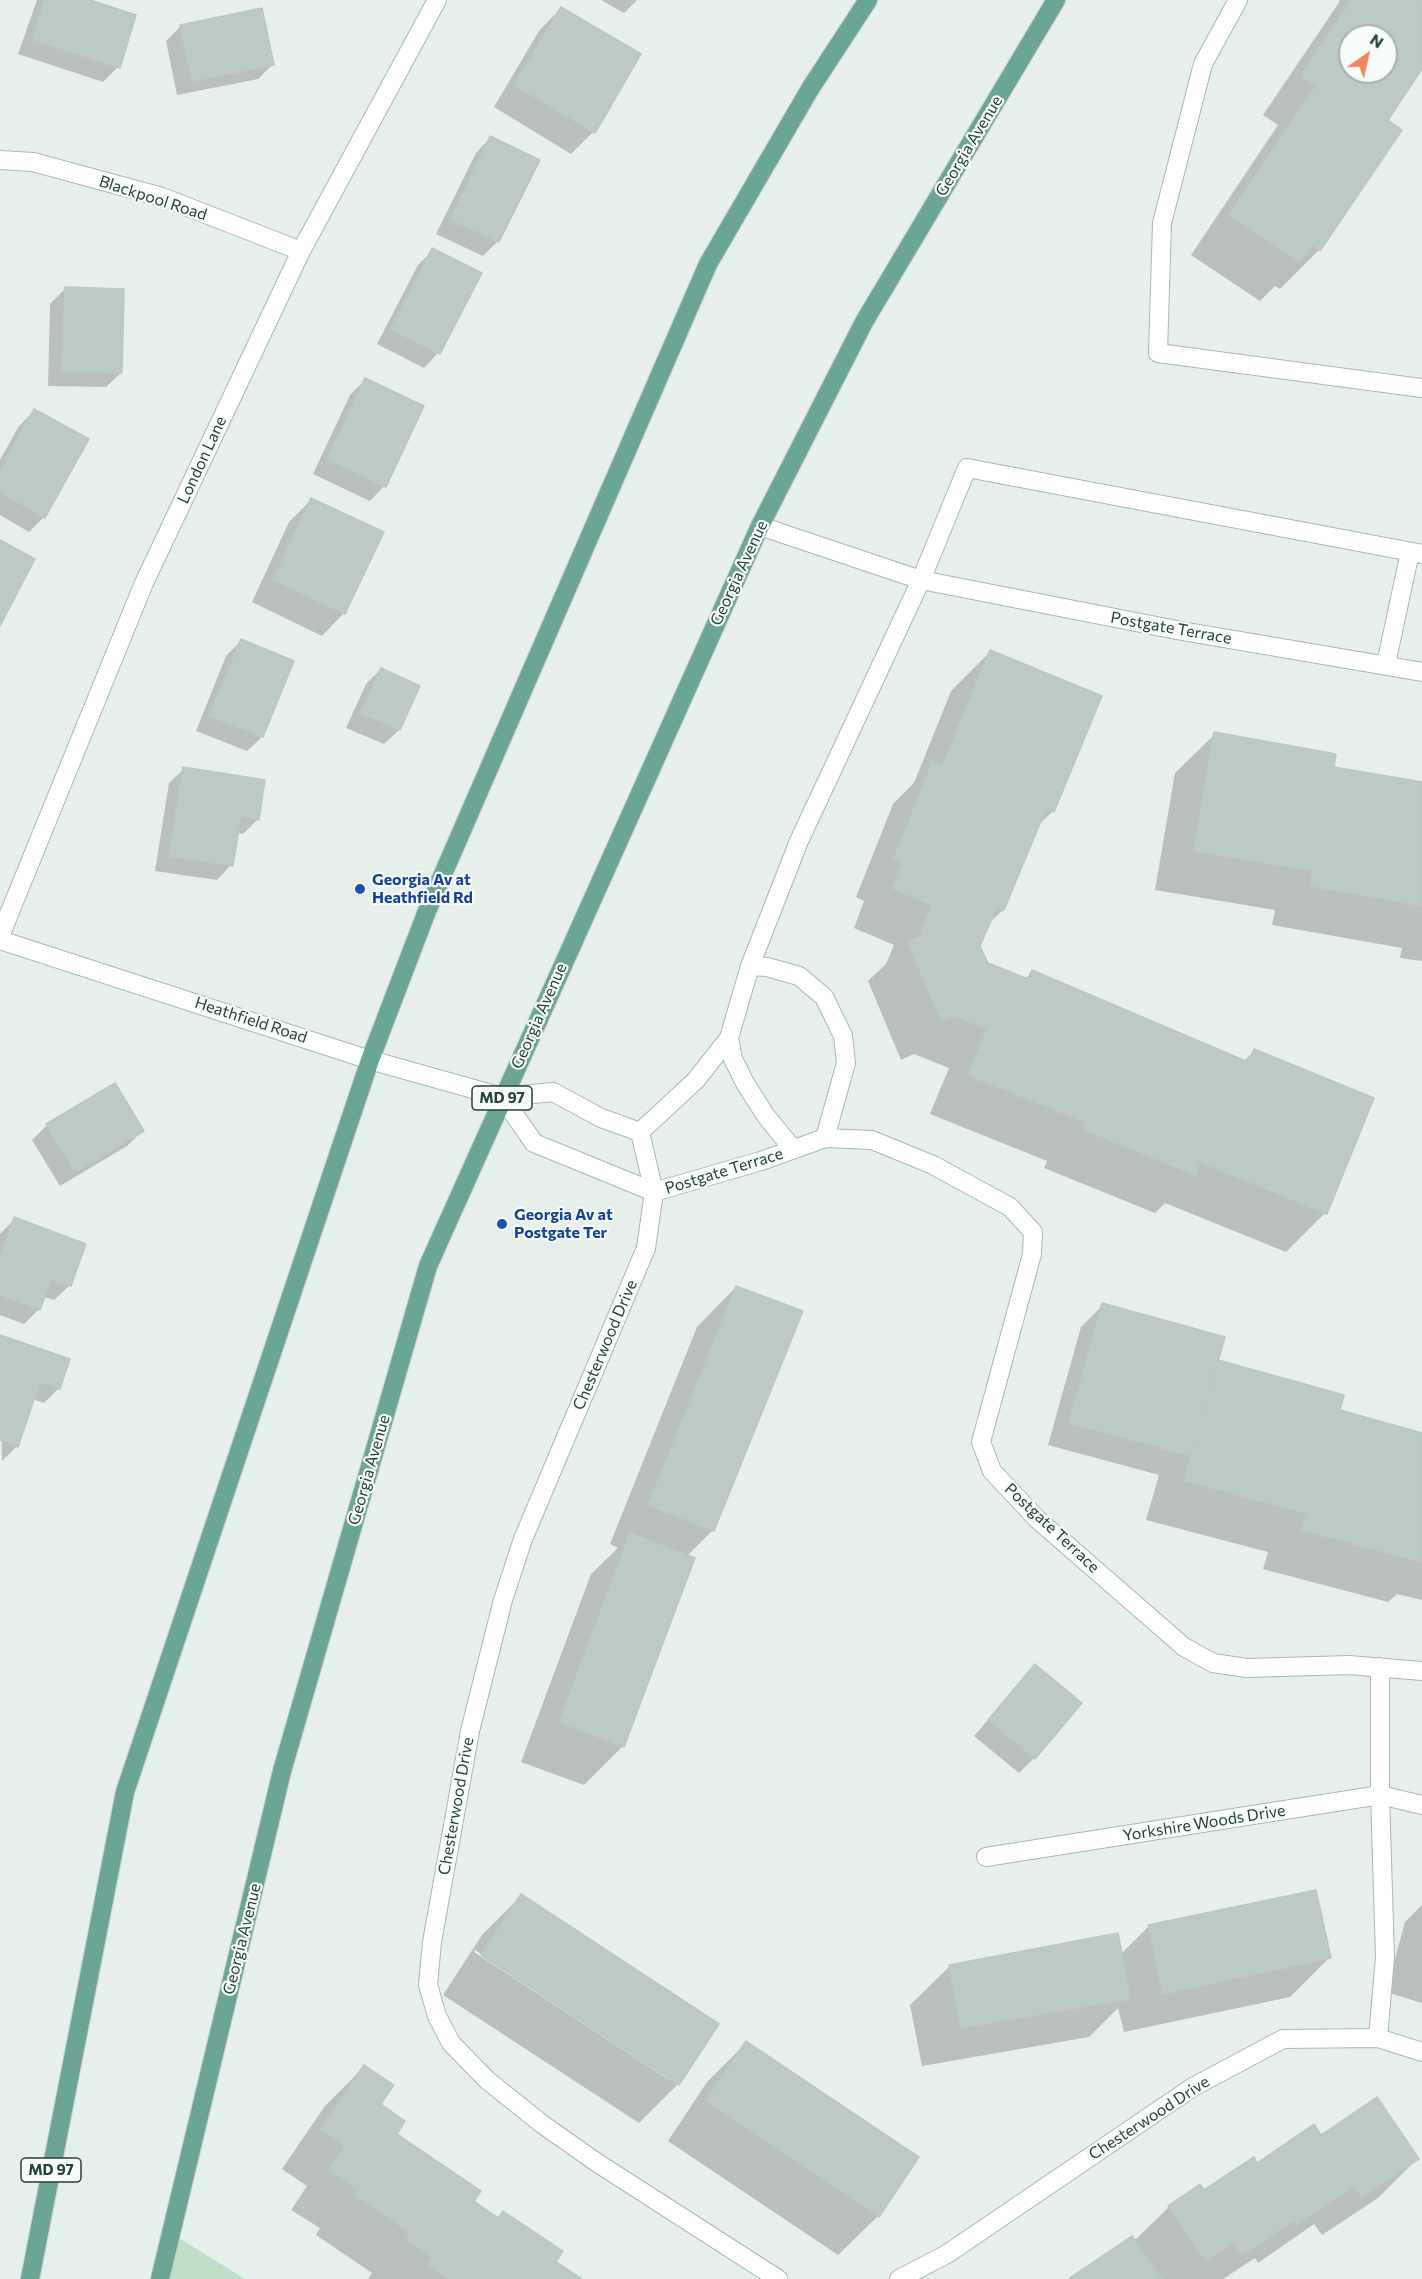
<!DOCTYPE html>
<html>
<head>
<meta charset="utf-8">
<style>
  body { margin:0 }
  #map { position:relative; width:1422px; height:2279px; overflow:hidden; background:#e6efeb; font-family:Commissioner,sans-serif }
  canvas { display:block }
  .north { position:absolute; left:1338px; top:24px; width:60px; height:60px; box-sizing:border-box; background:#f7fbf9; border:2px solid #a3b1ad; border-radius:50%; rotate:34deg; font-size:16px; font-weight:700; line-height:24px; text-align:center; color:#24423a }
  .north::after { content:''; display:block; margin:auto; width:21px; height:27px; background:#f4845f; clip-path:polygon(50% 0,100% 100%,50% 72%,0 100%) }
</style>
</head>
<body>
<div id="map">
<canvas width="1422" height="2279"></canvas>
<div class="north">N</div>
</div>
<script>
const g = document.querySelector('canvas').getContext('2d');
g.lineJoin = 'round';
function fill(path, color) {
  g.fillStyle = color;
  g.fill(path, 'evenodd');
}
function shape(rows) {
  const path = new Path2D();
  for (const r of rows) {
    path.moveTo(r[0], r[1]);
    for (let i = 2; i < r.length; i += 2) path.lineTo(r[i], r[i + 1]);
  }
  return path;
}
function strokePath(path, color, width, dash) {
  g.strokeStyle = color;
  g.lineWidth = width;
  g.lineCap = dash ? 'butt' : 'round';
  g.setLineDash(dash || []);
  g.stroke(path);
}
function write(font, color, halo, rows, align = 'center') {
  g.font = font + ' Commissioner,sans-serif';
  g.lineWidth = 4.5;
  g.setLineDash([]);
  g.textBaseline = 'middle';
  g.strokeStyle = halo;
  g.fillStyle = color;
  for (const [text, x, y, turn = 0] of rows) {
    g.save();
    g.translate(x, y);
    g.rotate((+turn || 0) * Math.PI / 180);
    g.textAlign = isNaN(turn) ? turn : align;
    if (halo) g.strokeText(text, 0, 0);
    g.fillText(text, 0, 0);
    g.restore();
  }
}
const green = shape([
  [171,2233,245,2279,160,2279]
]);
const shadow = shape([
  [37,0,86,0,118,67,103,82,18,54],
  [601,0,637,0,624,13],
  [1338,0,1422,0,1422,67,1386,121,1319,250,1280,289,1275,286,1260,301,1191,255,1278,125,1263,115,1340,1],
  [1350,36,1386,36,1386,72,1350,72],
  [561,8,593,132,571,154,494,107,539,31],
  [181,26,273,64,258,79,177,95,166,41],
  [490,138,498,241,483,256,436,234,476,153],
  [433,250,480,274,438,353,424,368,377,344,418,265],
  [65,289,121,373,106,387,48,386,50,304],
  [365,380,384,486,370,501,313,474,350,395],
  [34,411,44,517,29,532,0,515,0,460,19,426],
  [311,500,344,613,322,636,252,602,289,522],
  [241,641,292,662,262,737,247,751,196,731,226,656],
  [990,652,1053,811,1036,827,1003,910,987,925,979,946,987,964,1025,979,1032,972,1243,1062,1254,1051,1325,1213,1286,1252,1165,1203,1155,1213,1044,1168,1047,1161,930,1114,949,1068,914,1054,901,1060,868,981,886,964,894,945,854,928,864,901,856,897,893,804,914,783,951,691],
  [381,669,418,686,399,730,384,744,346,728,366,684],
  [1215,734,1333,768,1422,784,1422,961,1400,958,1402,948,1272,925,1275,910,1155,890,1175,773],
  [184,769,258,819,243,834,237,833,231,865,217,880,155,871,169,783],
  [47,1125,142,1131,127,1146,60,1186,32,1140],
  [15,1219,84,1245,69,1286,54,1300,44,1297,39,1309,24,1324,0,1315,0,1234],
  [736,1287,713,1530,687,1556,623,1746,584,1785,521,1762,591,1574,618,1548,610,1544,697,1327],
  [1103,1305,1217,1361,1338,1411,1422,1434,1422,1600,1397,1594,1388,1602,1263,1569,1268,1552,1146,1520,1159,1475,1048,1445,1081,1327],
  [0,1337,59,1388,44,1403,32,1399,17,1446,2,1461],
  [1035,1666,1034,1758,1019,1773,974,1736],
  [1315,1892,1329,1958,1290,1997,1124,2032,1118,2008,1089,2037,922,2066,910,2005,950,1966,1120,1955,1148,1927],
  [521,1896,678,2084,639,2123,443,1995,482,1935],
  [475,1950,671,2078,671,2081,474,1952],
  [1422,1905,1422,2003,1386,1992,1405,1922],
  [746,2043,878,2216,838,2255,668,2141,707,2082],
  [364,2067,379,2105,394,2135,472,2202,580,2279,368,2279,372,2273,316,2235,320,2228,291,2210,307,2186,282,2169,325,2106],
  [1321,2137,1417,2159,1378,2198,1322,2235,1314,2224,1258,2263,1255,2258,1223,2279,1071,2279,1134,2241,1169,2207,1199,2186,1204,2193,1256,2165]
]);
const building = shape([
  [45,0,90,0,136,15,120,68,32,39,45,0],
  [1352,0,1422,0,1422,69,1388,120,1402,130,1320,251,1312,245,1300,262,1229,215,1316,86,1301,76,1352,0],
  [1350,36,1386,36,1386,72,1350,72,1350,36],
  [561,7,641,54,595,133,514,85,561,7],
  [262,8,274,65,192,81,180,25,262,8],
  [490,136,540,160,499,242,450,219,490,136],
  [432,248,482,273,440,354,390,329,432,248],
  [65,287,124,289,122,373,62,371,65,287],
  [365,378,424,406,386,487,327,459,365,378],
  [34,409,89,439,45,518,0,492,0,470,34,409],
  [311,498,384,532,345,614,273,580,311,498],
  [0,540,35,559,0,626,0,540],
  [241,639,294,661,263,737,209,716,241,639],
  [990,650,1102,696,1054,812,1046,809,1004,910,997,907,980,946,988,963,1028,979,1032,970,1248,1062,1254,1049,1374,1098,1327,1214,1200,1162,1195,1175,1082,1129,1085,1122,968,1075,987,1029,955,1016,941,1021,907,941,919,937,932,905,892,888,902,862,894,858,932,763,942,767,990,650],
  [381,668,420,686,400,730,360,713,381,668],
  [1214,732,1336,754,1334,767,1422,782,1422,906,1310,886,1313,871,1194,851,1214,732],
  [183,767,265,780,259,820,241,817,233,866,169,856,183,767],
  [115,1083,144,1131,75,1172,46,1124,115,1083],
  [14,1217,86,1244,71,1286,51,1280,40,1310,0,1295,0,1256,14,1217],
  [736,1286,803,1311,714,1531,648,1505,736,1286],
  [1102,1303,1225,1337,1191,1456,1069,1423,1102,1303],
  [0,1335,70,1359,60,1389,40,1382,18,1447,0,1440,0,1335],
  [1218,1360,1344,1395,1340,1410,1422,1433,1422,1562,1301,1530,1306,1513,1184,1481,1218,1360],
  [630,1533,695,1558,624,1747,559,1722,630,1533],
  [1035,1664,1082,1703,1035,1759,988,1720,1035,1664],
  [1316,1890,1331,1958,1163,1994,1148,1925,1316,1890],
  [521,1894,719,2024,679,2085,481,1955,521,1894],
  [1118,1933,1130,1999,961,2028,949,1965,1118,1933],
  [746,2041,919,2157,879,2217,706,2101,746,2041],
  [364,2065,394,2085,381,2104,405,2121,397,2134,481,2191,474,2201,498,2218,503,2211,563,2251,556,2262,582,2279,449,2279,428,2264,432,2257,406,2240,410,2233,354,2195,358,2189,329,2170,345,2146,320,2129,364,2065],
  [1377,2097,1419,2159,1362,2197,1354,2186,1298,2224,1294,2220,1242,2255,1234,2242,1206,2261,1168,2206,1200,2184,1204,2190,1254,2157,1257,2163,1314,2124,1321,2135,1377,2097],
  [1132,2236,1162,2279,1068,2279,1132,2236]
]);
const lane = shape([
  [1238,0,1203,64,1162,223,1158,353,1422,388],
  [921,580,967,468,1422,554],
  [1386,664,1410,552]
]);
const street = shape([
  [0,160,33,162,162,197,301,251],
  [760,526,921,580,1182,631,1422,672],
  [0,936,144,583,301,251,437,0],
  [750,966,767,967,799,976,824,997,843,1036,846,1063,825,1138],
  [640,1132,601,1118,553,1092,502,1097,534,1143,654,1192,761,1161,825,1138,872,1140,933,1165,1010,1207,1033,1232,1032,1254,981,1442,992,1471,1037,1519,1184,1647,1213,1663,1247,1668,1349,1665,1422,1671],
  [640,1132,654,1192,646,1248,523,1539,503,1600,470,1731,432,1942,428,1985,437,2016,451,2043,487,2080,542,2124,596,2162,778,2279],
  [640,1132,696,1080,729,1038],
  [793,1149,766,1116,745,1083,733,1059,729,1038,750,966,799,841,921,580],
  [986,1857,1380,1795,1422,1805],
  [1378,2038,1385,1957,1380,1795,1380,1667],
  [899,2279,947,2254,1193,2087,1283,2039,1378,2038,1422,2052]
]);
const secondary = shape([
  [0,940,370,1060,502,1097]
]);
const primary = shape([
  [30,2279,125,1792,370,1060,427,911,708,264,810,89,868,0],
  [160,2279,282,1771,428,1266,760,526,864,322,1056,0]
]);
const markers = [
  [360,889,6,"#1a4fb4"],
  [502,1224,6,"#1a4fb4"]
];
const shields = [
  [502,1098,60],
  [51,2170,60]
];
const shieldNames = [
  ["MD 97",502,1098],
  ["MD 97",51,2170]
];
const streetNames = [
  ["Georgia Avenue",969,146,-59],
  ["Blackpool Road",153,198,18],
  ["London Lane",202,460,-65],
  ["Georgia Avenue",739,573,-65],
  ["Postgate Terrace",1171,628,10],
  ["Georgia Avenue",539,1016,-66],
  ["Heathfield Road",251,1020,18],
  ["Postgate Terrace",724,1171,-17],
  ["Chesterwood Drive",605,1345,-67],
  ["Georgia Avenue",369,1470,-74],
  ["Postgate Terrace",1052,1528,43],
  ["Chesterwood Drive",456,1806,-80],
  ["Yorkshire Woods Drive",1204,1823,-9],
  ["Georgia Avenue",242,1939,-76],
  ["Chesterwood Drive",1149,2118,-33]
];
const transitNames = [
  ["Georgia Av at",372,880],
  ["Heathfield Rd",372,898],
  ["Georgia Av at",514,1215],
  ["Postgate Ter",514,1233]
];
fill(green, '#bfe0c8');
fill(shadow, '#0003');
fill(building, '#bbcac4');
strokePath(building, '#b8c9c2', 1.5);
strokePath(lane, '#a8b8b2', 20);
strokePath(street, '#a8b8b2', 20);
strokePath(secondary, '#a4bbb3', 20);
strokePath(primary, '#c2cac8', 20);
strokePath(lane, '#fff', 18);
strokePath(street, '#fff', 18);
strokePath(secondary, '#fff', 18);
strokePath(primary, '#6aa596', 18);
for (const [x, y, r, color] of markers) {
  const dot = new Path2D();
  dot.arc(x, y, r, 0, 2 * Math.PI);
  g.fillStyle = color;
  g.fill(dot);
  strokePath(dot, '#f7fbf9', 2);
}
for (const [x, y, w] of shields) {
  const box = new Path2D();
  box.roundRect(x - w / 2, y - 12, w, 24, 4.5);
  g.fillStyle = '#f7fbf9';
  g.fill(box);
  strokePath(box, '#24423a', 1.5);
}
write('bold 15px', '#24423a', null, shieldNames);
write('16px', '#24423a', '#f7fbf9', streetNames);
write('bold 16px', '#164399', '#f7fbf9', transitNames, 'left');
</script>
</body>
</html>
